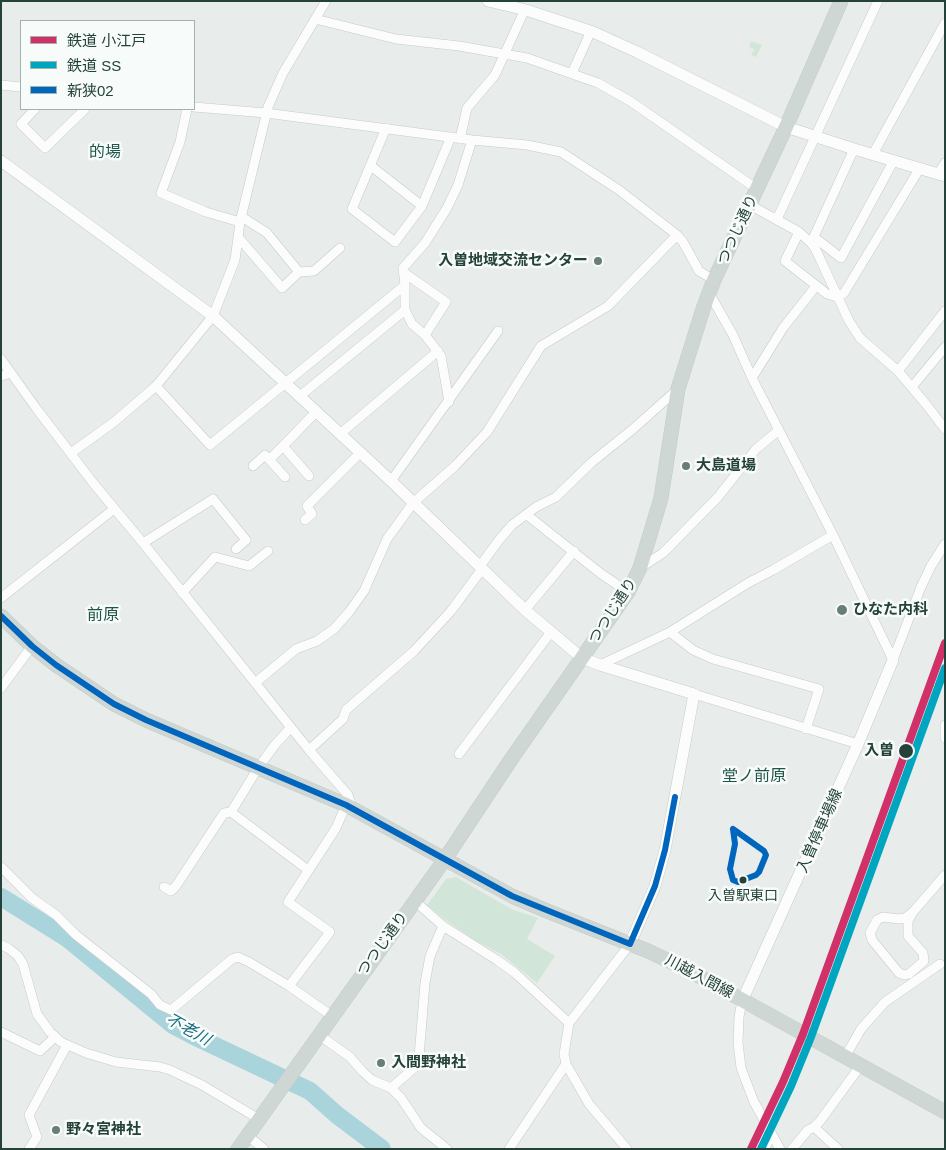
<!DOCTYPE html>
<html>
<head>
<meta charset="utf-8">
<style>
  body { margin:0 }
  #map { position:relative; width:946px; height:1150px; overflow:hidden; background:#e8edeb; font-family:Helvetica,"Noto Sans JP",sans-serif }
  canvas { display:block }
  .frame { position:absolute; inset:0; border:2px solid #24423a; pointer-events:none }
  .legend { position:absolute; left:20px; top:20px; width:175px; height:90px; box-sizing:border-box; background:#f7fbf9; border:1px solid #a3b1ad; margin:0; padding:6px 9px; list-style:none; font-size:15px; color:#24423a }
  .legend li { display:flex; align-items:center; gap:10px; height:25px }
  .legend b { width:25px; border:1px solid #a3b1ad }
</style>
</head>
<body>
<div id="map">
<canvas width="946" height="1150"></canvas>
<div class="frame"></div>
<ul class="legend">
<li><b style="height:6px;background:#d13169"></b>鉄道 小江戸</li>
<li><b style="height:6px;background:#00a6bf"></b>鉄道 SS</li>
<li><b style="height:6px;background:#0065bd"></b>新狭02</li>
</ul>
</div>
<script>
const g = document.querySelector('canvas').getContext('2d');
g.lineJoin = 'round';
function fill(path, color) {
  g.fillStyle = color;
  g.fill(path, 'evenodd');
}
function shape(rows) {
  const path = new Path2D();
  for (const r of rows) {
    path.moveTo(r[0], r[1]);
    for (let i = 2; i < r.length; i += 2) path.lineTo(r[i], r[i + 1]);
  }
  return path;
}
function strokePath(path, color, width, dash) {
  g.strokeStyle = color;
  g.lineWidth = width;
  g.lineCap = dash ? 'butt' : 'round';
  g.setLineDash(dash || []);
  g.stroke(path);
}
function write(font, color, halo, rows, align = 'center') {
  g.font = font + ' Helvetica,"Noto Sans JP",sans-serif';
  g.lineWidth = 5;
  g.setLineDash([]);
  g.textBaseline = 'middle';
  g.strokeStyle = halo;
  g.fillStyle = color;
  for (const [text, x, y, turn = 0] of rows) {
    g.save();
    g.translate(x, y);
    g.rotate((+turn || 0) * Math.PI / 180);
    g.textAlign = isNaN(turn) ? turn : align;
    if (halo) g.strokeText(text, 0, 0);
    g.fillText(text, 0, 0);
    g.restore();
  }
}
const green = shape([
  [751,41,762,45,756,57,751,55,754,49,749,47],
  [456,877,511,909,538,918,527,939,555,956,537,983,501,954,476,941,444,919,427,905,446,879]
]);
const river = shape([
  [1,897,67,938,173,1025,194,1036,310,1091,337,1115,382,1149]
]);
const street = shape([
  [315,19,396,39,459,46,527,58,598,83,630,101,757,189],
  [572,73,591,31],
  [1,85,21,87],
  [194,107,266,113,472,140,527,145,561,152,619,190,677,235,683,242,699,271,714,280],
  [35,109,21,124,45,148,85,109],
  [187,109,180,142,161,193,206,212,240,222],
  [386,128,352,209,395,242,422,206,451,137],
  [460,139,467,108,495,75,525,9],
  [854,149,811,243,815,248,849,321,860,338,898,371,925,403,945,429],
  [873,154,945,23],
  [371,166,422,206],
  [938,174,945,163],
  [750,205,799,232,811,243],
  [242,217,267,233,299,272,314,271,340,248],
  [777,219,878,1],
  [799,232,785,261,827,294,837,297,844,293,920,168],
  [238,237,282,288,299,272],
  [814,237,841,258,894,160],
  [403,272,446,302,425,335],
  [709,293,733,335,752,378,833,535,893,660],
  [405,310,412,324,425,335,441,356,449,402],
  [1,359,36,408,94,484,143,543,309,750,348,795,352,808],
  [898,371,945,311],
  [1,376,11,373],
  [752,378,783,328,816,286],
  [156,386,210,445,405,285],
  [912,387,945,347],
  [300,396,405,310,405,285,403,268,425,243,447,208,458,185,472,140],
  [340,434,438,351],
  [283,446,316,412],
  [71,453,114,422,156,386,213,316,235,260,240,222,268,107,283,73,326,1],
  [270,459,283,446,309,476],
  [253,466,265,455,285,477],
  [391,481,498,331],
  [527,515,600,573,628,592],
  [305,520,312,514,307,506,360,453],
  [143,543,213,499,246,540,236,549],
  [480,566,499,540,512,525,536,507,556,497,592,462,633,429,678,389],
  [640,568,663,553,718,497,756,449,779,430],
  [182,593,215,557,249,566,268,551],
  [1,598,114,509],
  [525,610,574,551],
  [670,632,693,650,713,659,819,689,806,729],
  [893,660,921,587,931,566,945,544],
  [600,665,670,632,748,583,773,570,833,535],
  [255,683,296,649,317,641,334,629,349,612,364,591,387,539,413,503,455,466,487,432,541,346,608,306,677,235],
  [1,688,32,646],
  [694,694,858,744],
  [945,725,945,738],
  [309,750,343,719,346,710,414,651,451,611,482,569],
  [459,754,551,632],
  [231,812,308,870],
  [1,867,32,898,56,915,76,935,151,994,160,1005,171,1010,232,959,238,957,249,962,289,986,332,1016],
  [164,887,171,891,176,886,224,813,231,812,258,768,274,746,291,727],
  [415,901,443,926,497,960,515,973,569,1023],
  [913,912,905,918,899,919,883,917,877,920,870,933,872,940,899,973,904,975,909,974,924,961,923,953,908,936,908,921,913,912,945,875],
  [1,945,8,948,18,956,23,964,37,1014,50,1032,61,1042,86,1053,116,1062,160,1067,170,1070,202,1085,259,1119],
  [289,986,330,932,288,902,336,828,346,805],
  [742,1001,739,1017,738,1043,741,1068,754,1102,780,1149],
  [1,1032,40,1051,55,1037],
  [319,1035,350,1057,362,1071,372,1080,391,1088,401,1098,421,1128,447,1149],
  [845,1057,861,1029,885,1002,940,964],
  [391,1088,414,1068,419,1057,425,983,430,956,443,926],
  [814,1127,838,1149],
  [248,1136,264,1149],
  [29,1149,37,1137,29,1115,67,1045],
  [509,1149,566,1064],
  [627,1149,589,1104,566,1064,564,1054,569,1023,630,944],
  [764,1149,772,1135],
  [792,1149,808,1130,814,1127,820,1121,861,1065]
]);
const secondary = shape([
  [488,1,526,10,593,32,637,52,786,127,854,149,945,176],
  [1,161,213,316,391,481,525,610,582,658,600,665,694,694,665,850,655,886,630,944],
  [742,1001,858,744,893,660]
]);
const primary = shape([
  [1,616,32,646,56,665,114,704,146,720,346,805,512,896,547,911,648,951,688,970,945,1112],
  [238,1149,445,859,512,758,628,592,640,568,661,498,678,389,703,309,714,280,786,127,841,1]
]);
const bus1 = shape([
  [1,616,32,646,56,665,114,704,146,720,346,805,512,896,630,944],
  [733,829,764,851,766,855,759,872,756,875,738,882,733,880,730,869,735,844,733,829],
  [630,944,655,886,665,850,675,797]
]);
const rail1 = shape([
  [751,1149,783,1082,803,1034,945,643]
]);
const rail2 = shape([
  [761,1149,791,1086,811,1037,945,668]
]);
const markers = [
  [598,261,5,"#697e78"],
  [686,466,5,"#697e78"],
  [842,610,6,"#697e78"],
  [906,751,8,"#24423a"],
  [743,880,4.5,"#24423a"],
  [381,1063,5,"#697e78"],
  [56,1130,5,"#697e78"]
];
const busNames = [
  ["入曽駅東口",743,896]
];
const streetNames = [
  ["つつじ通り",738,230,-65],
  ["つつじ通り",613,611,-57],
  ["入曽停車場線",820,831,-66],
  ["つつじ通り",383,944,-54],
  ["川越入間線",699,977,28]
];
const poiNames = [
  ["入曽地域交流センター",588,261,"right"],
  ["大島道場",696,466],
  ["ひなた内科",853,610],
  ["入間野神社",391,1063],
  ["野々宮神社",66,1130]
];
const stopNames = [
  ["入曽",894,751]
];
const neighbourhoodNames = [
  ["的場",105,153],
  ["前原",103,616],
  ["堂ノ前原",754,777]
];
const waterNames = [
  ["不老川",188,1030,29]
];
fill(green, '#d1e6d8');
strokePath(river, '#a9d4db', 18);
strokePath(street, '#c5cac8', 10);
strokePath(secondary, '#c3cbc8', 12);
strokePath(primary, '#c3ccc9', 15);
strokePath(street, '#fcfcfc', 9);
strokePath(secondary, '#fcfcfc', 11);
strokePath(primary, '#cfd7d5', 14);
strokePath(bus1, '#0065bd', 6);
strokePath(rail1, '#d13169', 8);
strokePath(rail2, '#00a6bf', 8);
for (const [x, y, r, color] of markers) {
  const dot = new Path2D();
  dot.arc(x, y, r, 0, 2 * Math.PI);
  g.fillStyle = color;
  g.fill(dot);
  strokePath(dot, '#f7fbf9', 2);
}
write('14px', '#24423a', '#f7fbf9', busNames);
write('15px', '#24423a', '#f7fbf9', streetNames);
write('bold 15px', '#24423a', '#f7fbf9', poiNames, 'left');
write('bold 15px', '#24423a', '#f7fbf9', stopNames, 'right');
write('16px', '#1f5548', '#f7fbf9', neighbourhoodNames);
write('italic 16px', '#1c6f80', '#f7fbf9', waterNames);
</script>
</body>
</html>
